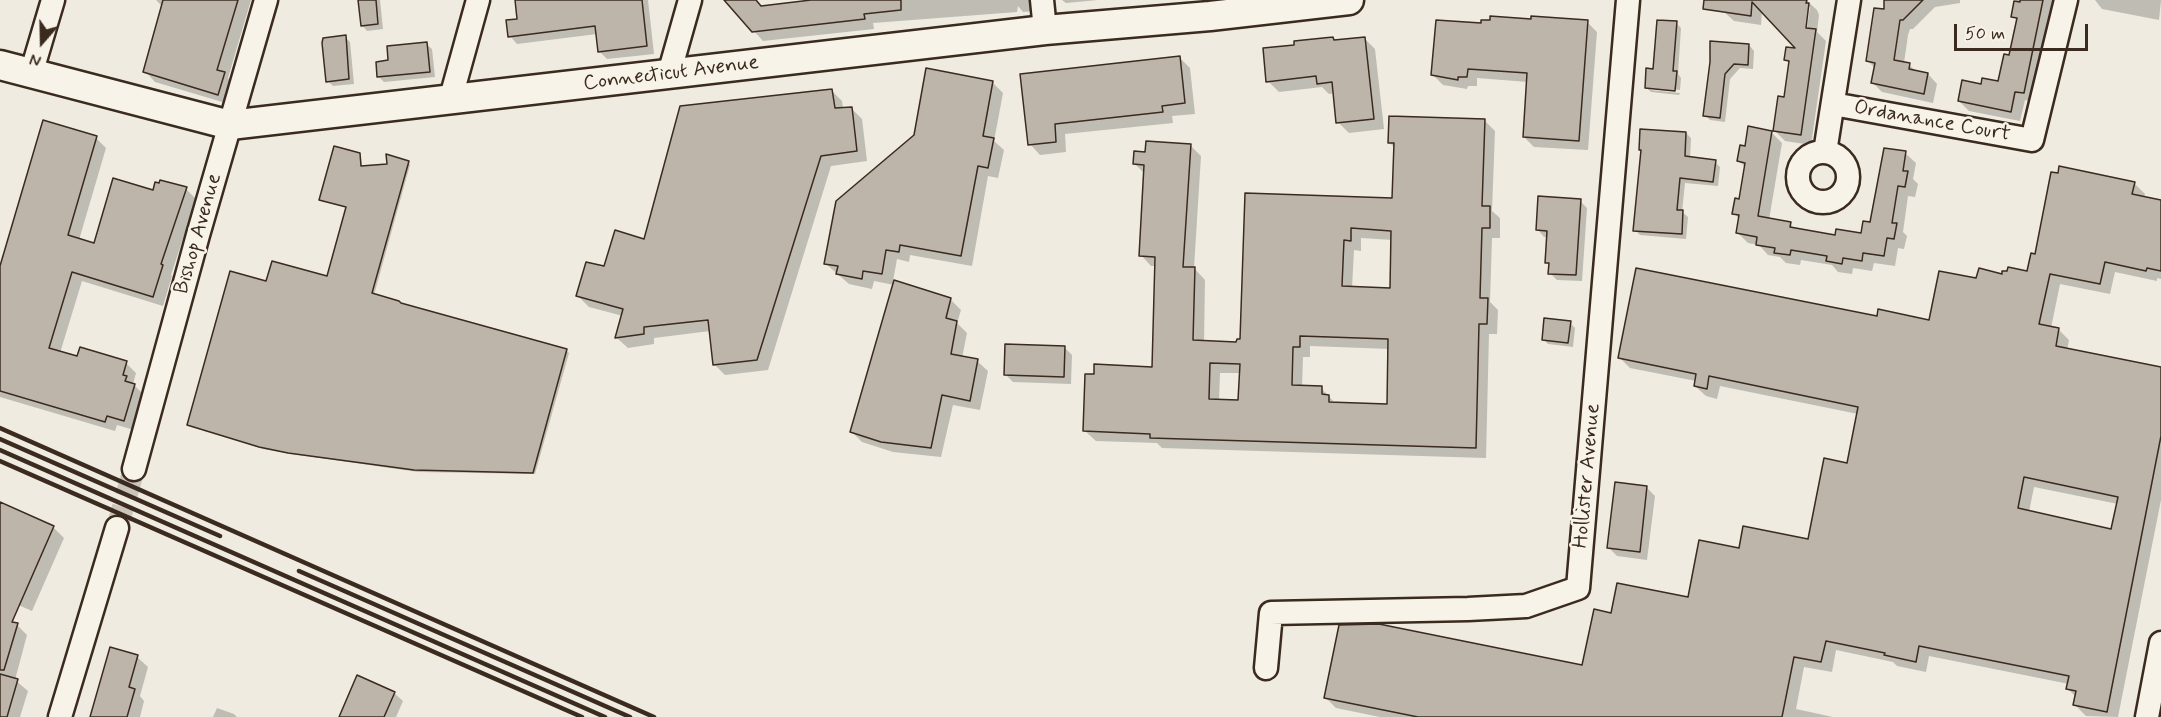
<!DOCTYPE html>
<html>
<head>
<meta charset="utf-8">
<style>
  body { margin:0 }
  #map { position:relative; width:2161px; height:717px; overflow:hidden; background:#efebe0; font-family:Mynerve,sans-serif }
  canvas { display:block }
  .north { position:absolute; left:12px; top:12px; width:60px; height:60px; -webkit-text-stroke:4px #f7f3e8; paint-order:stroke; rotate:200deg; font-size:16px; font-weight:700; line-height:24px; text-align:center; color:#3b2a1e }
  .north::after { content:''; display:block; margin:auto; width:21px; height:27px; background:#3b2a1e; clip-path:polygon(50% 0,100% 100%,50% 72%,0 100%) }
  .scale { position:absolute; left:1954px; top:24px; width:134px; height:27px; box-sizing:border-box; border:3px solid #3b2a1e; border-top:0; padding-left:8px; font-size:18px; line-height:21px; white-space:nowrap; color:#3b2a1e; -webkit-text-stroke:4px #f7f3e8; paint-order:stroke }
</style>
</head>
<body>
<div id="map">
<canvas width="2161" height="717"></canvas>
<div class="north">N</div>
<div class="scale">50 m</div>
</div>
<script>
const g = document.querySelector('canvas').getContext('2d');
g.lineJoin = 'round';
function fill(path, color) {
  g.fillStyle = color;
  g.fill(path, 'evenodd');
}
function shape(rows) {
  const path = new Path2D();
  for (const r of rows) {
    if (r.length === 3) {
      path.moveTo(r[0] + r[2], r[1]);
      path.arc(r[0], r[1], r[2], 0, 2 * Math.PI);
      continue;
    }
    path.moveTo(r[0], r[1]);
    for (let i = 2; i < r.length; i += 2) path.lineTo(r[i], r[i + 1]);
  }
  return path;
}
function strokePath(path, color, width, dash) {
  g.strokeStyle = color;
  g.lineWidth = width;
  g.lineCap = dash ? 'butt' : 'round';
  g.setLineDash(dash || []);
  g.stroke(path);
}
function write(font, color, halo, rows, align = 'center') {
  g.font = font + ' Mynerve,sans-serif';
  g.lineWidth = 5;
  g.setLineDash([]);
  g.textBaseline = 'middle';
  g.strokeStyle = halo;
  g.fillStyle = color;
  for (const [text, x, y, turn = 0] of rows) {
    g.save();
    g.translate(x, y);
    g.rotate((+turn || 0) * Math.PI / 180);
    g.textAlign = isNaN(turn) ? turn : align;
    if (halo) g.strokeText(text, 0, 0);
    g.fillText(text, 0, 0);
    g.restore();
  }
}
const shadow = shape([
  [156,0,251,0,228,78,234,84,229,104,155,82,145,71,163,7],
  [359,0,380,0,383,29,367,31,362,25],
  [516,0,648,0,654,54,607,59,599,51,597,34,517,44,510,36,519,20],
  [726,0,756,0,762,7,822,0,1034,0,1035,11,1023,12,1018,6,1017,12,873,23,874,29,763,41],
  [1062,0,1098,0,1066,3],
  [1725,0,1806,0,1817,10,1819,15,1817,32,1826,41,1811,145,1785,141,1774,130,1785,99,1790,64,1785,59,1799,49,1762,10,1761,25,1734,21,1723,11],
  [1807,7,1810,7,1806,35,1803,35],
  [1886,0,1960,0,1960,3,1935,7,1913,29,1910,29,1908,35,1904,63,1909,65,1917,72,1928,74,1937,84,1933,103,1882,92,1872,82,1875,68,1868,61,1885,11],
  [2016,0,2054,0,2033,102,2025,100,2020,121,1969,111,1959,101,1982,86,1999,83,2010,56,2017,21,2013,16],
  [2095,0,2161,0,2159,20,2102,9],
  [1587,22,1597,32,1588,150,1534,147,1524,137,1528,82,1477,78,1477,86,1468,86,1467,89,1443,85,1433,75,1482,25],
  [1676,23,1681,28,1678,74,1681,78,1680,90,1650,87,1650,90,1680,93,1679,95,1651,92,1646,87],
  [345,37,350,42,354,84,333,86,328,81],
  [1333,38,1336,42,1365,39,1375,49,1384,129,1349,133,1338,122,1335,93,1329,94,1322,87,1279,92,1268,81,1296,46],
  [426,44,432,49,435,77,384,82,379,77,390,62],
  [1749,45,1754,51,1753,69,1740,68,1730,79,1725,122,1710,120,1705,115,1711,62],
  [1179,57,1190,68,1195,114,1172,116,1173,123,1065,134,1066,152,1040,155,1030,144,1022,75],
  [992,82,1003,93,994,141,1004,150,998,178,988,176,972,266,910,255,909,262,897,259,893,281,950,299,961,310,957,323,967,333,962,358,977,361,988,371,980,410,953,405,941,457,893,452,862,442,852,432,894,285,874,281,872,289,849,284,826,264],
  [831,90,842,101,843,109,852,109,862,119,867,161,831,166,768,370,725,375,714,364,710,331,654,338,654,344,628,348,617,338,623,316,589,307,578,296,605,268,645,240],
  [1484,120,1495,131,1492,211,1500,218,1500,238,1492,238,1490,302,1498,310,1497,334,1489,334,1486,458,1162,448,1157,443,1096,441,1085,431,1153,368,1156,266,1151,266,1141,255,1145,174,1135,164,1147,153,1190,145,1201,156,1194,268,1205,280,1204,342,1238,343,1242,341,1246,195,1394,200,1395,148,1389,142],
  [1361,238,1393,240,1391,289,1352,288,1354,250,1361,251],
  [1310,346,1390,349,1388,405,1336,404,1321,388,1302,387,1303,357,1310,357],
  [1220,373,1241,373,1240,401,1219,401],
  [1771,132,1782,143,1769,220,1790,224,1796,230,1836,237,1862,235,1871,224,1905,153,1916,163,1913,179,1918,184,1915,197,1908,196,1903,232,1907,236,1904,249,1898,248,1895,266,1874,263,1872,271,1853,268,1852,274,1838,272,1832,265,1801,260,1800,265,1786,263,1780,257,1768,255,1759,245,1748,243,1738,233,1740,220,1734,213,1740,201,1746,168,1739,161,1746,148],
  [1686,133,1691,138,1690,159,1715,162,1720,167,1718,186,1685,183,1682,212,1688,217,1686,239,1640,235,1635,230,1642,151,1640,150],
  [96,138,106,148,79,240,95,245,154,192,186,189,196,199,171,275,172,276,163,306,82,281,60,353,78,358,126,363,136,373,133,384,144,395,134,430,117,425,115,431,0,397,0,272],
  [359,154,361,157,362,168,408,162,410,165,374,295,401,305,567,351,569,353,535,474,418,472,292,454,263,449,188,425,267,283,328,278,348,208,321,199],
  [2134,183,2145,194,2144,198,2161,201,2161,279,2157,278,2157,281,2115,272,2110,294,2060,284,2051,328,2058,329,2069,340,2067,350,2161,369,2161,500,2118,717,2086,716,2075,705,2076,697,2068,689,2069,684,1929,656,1926,672,1897,666,1893,662,1836,650,1832,672,1804,667,1796,709,1833,717,1380,717,1336,708,1326,698,1583,667,1613,614,1689,599,1740,550,1809,541,1848,464,1858,414,1720,386,1717,399,1706,396,1695,386,1696,381,1630,368,1619,357,1878,318,1930,321,1978,280,2028,273,2036,255],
  [2034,487,2118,504,2112,530,2029,512],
  [1580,201,1587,208,1582,281,1557,280,1550,273,1550,266,1547,262,1548,237,1544,237,1538,230],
  [1570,323,1575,328,1573,347,1548,344,1543,339],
  [1064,347,1072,355,1071,384,1013,382,1005,374],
  [1647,488,1655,496,1647,560,1617,556,1609,548],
  [0,503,53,527,64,538,32,611,0,597],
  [0,620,17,625,27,635,15,680,28,691,20,717,0,717],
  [137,657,148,667,140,696,144,701,140,717,92,717],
  [358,677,394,693,403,701,396,717,340,717],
  [217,708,234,714,237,717,213,717]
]);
const building = shape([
  [163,0,238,0,217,70,225,72,218,95,143,72,163,0],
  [358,0,376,0,378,24,361,26,358,0],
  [515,0,642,0,647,46,598,52,595,26,508,37,506,20,517,19,515,0],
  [724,0,756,0,761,6,811,0,901,0,901,10,864,14,865,19,752,32,724,0],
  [1704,0,1807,0,1806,3,1809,3,1806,28,1816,29,1801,135,1773,131,1778,96,1784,97,1789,61,1784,60,1786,47,1795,48,1752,2,1751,16,1703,9,1704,0],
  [1884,0,1923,0,1903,20,1900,20,1894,60,1910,63,1909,69,1928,73,1924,94,1871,83,1875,63,1866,61,1874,8,1884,9,1884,0],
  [2020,0,2043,0,2024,93,2015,92,2011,112,1958,101,1962,80,1981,84,1982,78,1998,81,2004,54,2009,55,2017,18,2011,17,2014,1,2020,2,2020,0],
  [1490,16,1531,19,1531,16,1588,20,1579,141,1523,137,1527,73,1468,69,1467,77,1458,77,1458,80,1431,75,1436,20,1481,23,1481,20,1490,20,1490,16],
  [1657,20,1677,21,1673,71,1677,71,1675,91,1645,88,1646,68,1653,69,1657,20],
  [346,35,349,79,326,82,322,43,323,38,346,35],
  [1333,37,1334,40,1365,37,1374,119,1336,123,1332,82,1317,84,1316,76,1266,82,1263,48,1294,45,1294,41,1333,37],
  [1710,41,1749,44,1748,65,1734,64,1725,74,1720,118,1703,116,1710,62,1710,41],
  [427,42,430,72,377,77,376,62,388,60,387,46,427,42],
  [1180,56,1185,103,1162,106,1163,112,1055,124,1056,142,1028,145,1020,74,1180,56],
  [926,68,993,81,983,136,994,138,988,168,978,166,961,256,900,245,899,252,886,250,882,274,863,271,862,279,836,274,838,266,824,264,836,201,914,135,926,68],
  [832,89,835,108,852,107,857,151,821,156,757,360,713,365,708,320,644,327,644,334,615,338,623,309,576,296,586,262,604,266,615,230,644,239,680,106,832,89],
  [1389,116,1485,119,1482,206,1490,206,1490,228,1482,228,1480,298,1488,298,1487,324,1479,324,1476,448,1150,438,1150,434,1083,431,1085,374,1094,374,1094,364,1152,367,1155,257,1139,256,1144,165,1133,164,1134,151,1145,152,1146,141,1191,144,1183,267,1195,267,1193,340,1236,342,1237,339,1240,339,1245,193,1392,198,1394,143,1388,143,1389,116],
  [1351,228,1391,231,1390,288,1342,286,1344,240,1351,241,1351,228],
  [1300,336,1388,339,1387,404,1329,402,1329,395,1322,394,1322,386,1292,385,1293,347,1300,347,1300,336],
  [1210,363,1240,364,1238,400,1209,399,1210,363],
  [43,120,97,136,68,235,94,243,113,178,153,190,155,182,159,183,160,180,187,187,161,264,163,265,153,297,72,272,49,348,77,356,80,347,127,361,123,375,127,376,125,381,135,384,124,421,107,416,105,422,0,391,0,266,43,120],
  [1748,126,1772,131,1758,216,1791,222,1790,227,1835,235,1836,229,1861,233,1863,221,1870,222,1884,148,1906,151,1903,171,1908,171,1905,187,1898,186,1892,223,1897,223,1894,239,1887,238,1884,256,1863,253,1862,261,1843,258,1842,264,1826,261,1827,256,1791,250,1790,255,1774,253,1775,248,1756,245,1757,237,1736,233,1739,215,1732,214,1735,198,1739,199,1745,163,1737,161,1740,145,1745,146,1748,126],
  [1640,129,1686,132,1685,156,1716,160,1713,182,1680,178,1677,210,1683,210,1682,234,1633,231,1641,150,1639,150,1640,129],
  [334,146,360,153,361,166,387,164,386,154,409,161,372,293,399,301,401,303,567,349,533,473,414,470,288,453,259,447,187,425,230,271,266,281,272,261,327,276,346,207,319,200,334,146],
  [2059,166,2135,182,2132,194,2161,200,2161,271,2147,268,2146,271,2105,262,2100,284,2050,274,2039,324,2059,328,2056,346,2161,367,2161,436,2107,712,2073,705,2076,691,2066,689,2069,676,1919,646,1916,662,1884,655,1885,653,1826,641,1821,662,1794,657,1782,717,1418,717,1324,698,1339,625,1379,624,1582,665,1594,609,1611,613,1617,583,1688,597,1699,540,1739,548,1743,526,1808,539,1824,458,1847,463,1858,407,1709,376,1707,389,1694,386,1696,374,1618,358,1636,268,1877,316,1878,309,1929,320,1939,271,1976,278,1979,268,2002,274,2002,271,2007,271,2008,267,2027,271,2031,253,2035,254,2051,172,2058,173,2059,166],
  [2024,477,2118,497,2111,529,2018,508,2024,477],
  [1538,196,1581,199,1576,275,1548,274,1549,263,1545,263,1547,231,1536,230,1538,196],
  [894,280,951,298,946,318,957,321,951,354,978,359,970,401,942,395,931,448,881,442,850,432,894,280],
  [1544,318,1571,321,1568,343,1542,340,1544,318],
  [1005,344,1065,346,1064,377,1004,375,1005,344],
  [1615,482,1647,486,1640,552,1607,548,1615,482],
  [0,502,54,526,12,622,18,623,4,670,0,670,0,502],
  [110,647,138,655,129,687,135,689,127,717,90,717,110,647],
  [0,674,18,679,7,717,0,717,0,674],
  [357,675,395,692,384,717,339,717,357,675]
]);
const minorTunnel = shape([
  [117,528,134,469]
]);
const minor = shape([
  [1042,0,1045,30],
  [31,74,53,0],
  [669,74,690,0],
  [450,101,478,0],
  [1833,104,2032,140,2066,0],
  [1823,177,25],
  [1825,152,1849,0],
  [134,469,198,235,266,0],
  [1266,668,1271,613,1468,609,1526,606,1578,588,1628,0],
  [60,717,117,528],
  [2147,717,2161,643]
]);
const major = shape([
  [0,65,230,125,1045,30,1210,16,1349,0]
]);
const rail = shape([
  [0,428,654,717],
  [0,439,220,536],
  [0,450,605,717],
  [0,461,582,717],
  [299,571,630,717]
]);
const streetNames = [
  ["Connecticut Avenue",671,74,-7],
  ["Ordanance Court",1932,122,10],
  ["Bishop Avenue",199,234,-74],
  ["Hollister Avenue",1588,476,-85]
];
fill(shadow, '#0003');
fill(building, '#bdb5aa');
strokePath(building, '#3b2a1e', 1.5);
strokePath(minorTunnel, '#cbc4b9', 22, [22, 11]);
strokePath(minor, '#3b2a1e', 27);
strokePath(major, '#3b2a1e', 33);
strokePath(minor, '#f7f3e8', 22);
strokePath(major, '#f7f3e8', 28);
strokePath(rail, '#3b2a1e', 4.5);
write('21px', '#3b2a1e', '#f7f3e8', streetNames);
</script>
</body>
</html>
